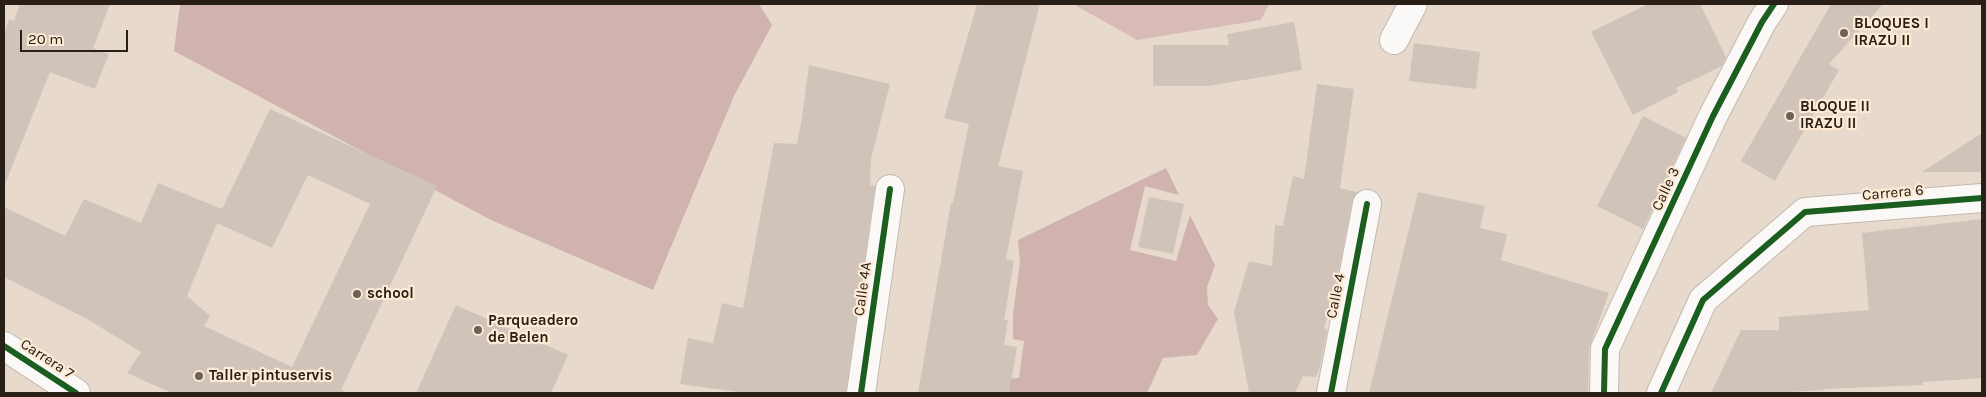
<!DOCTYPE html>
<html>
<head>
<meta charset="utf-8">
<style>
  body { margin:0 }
  #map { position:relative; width:1986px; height:397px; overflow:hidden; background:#e7dacc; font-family:Karla,sans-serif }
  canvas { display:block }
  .frame { position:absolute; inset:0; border:5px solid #282016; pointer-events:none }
  .scale { position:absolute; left:20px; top:30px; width:108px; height:22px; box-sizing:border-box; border:2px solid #282016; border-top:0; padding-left:6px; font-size:15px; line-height:18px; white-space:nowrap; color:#282016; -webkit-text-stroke:4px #fde9d4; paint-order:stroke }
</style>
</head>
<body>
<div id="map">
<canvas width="1986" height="397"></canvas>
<div class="frame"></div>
<div class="scale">20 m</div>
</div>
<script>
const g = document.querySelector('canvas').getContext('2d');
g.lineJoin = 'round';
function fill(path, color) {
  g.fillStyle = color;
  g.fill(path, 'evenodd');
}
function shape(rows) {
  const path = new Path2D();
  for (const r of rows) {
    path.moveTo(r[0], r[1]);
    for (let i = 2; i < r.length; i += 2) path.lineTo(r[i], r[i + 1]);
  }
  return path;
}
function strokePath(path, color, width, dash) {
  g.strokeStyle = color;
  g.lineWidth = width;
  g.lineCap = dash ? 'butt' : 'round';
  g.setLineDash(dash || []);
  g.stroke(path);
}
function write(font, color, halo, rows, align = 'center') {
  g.font = font + ' Karla,sans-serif';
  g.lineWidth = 4.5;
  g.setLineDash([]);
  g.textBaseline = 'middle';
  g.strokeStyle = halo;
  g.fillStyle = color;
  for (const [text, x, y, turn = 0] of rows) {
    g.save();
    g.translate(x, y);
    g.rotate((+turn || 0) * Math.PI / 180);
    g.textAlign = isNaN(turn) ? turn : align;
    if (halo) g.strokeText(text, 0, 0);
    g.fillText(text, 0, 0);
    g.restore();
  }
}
const green = shape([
  [1073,4,1269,4,1261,20,1137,40]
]);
const forest = shape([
  [180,4,759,4,772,25,734,96,653,290,491,220,174,51],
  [1166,168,1179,195,1145,186,1130,250,1176,261,1190,215,1215,265,1207,287,1208,305,1218,319,1197,355,1163,358,1147,393,1003,393,1000,388,1004,379,1019,378,1024,341,1013,339,1013,314,1020,262,1018,240]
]);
const building = shape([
  [20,4,110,4,93,48,109,54,95,89,50,72,5,184,4,183,4,35,9,19,14,21],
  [977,4,1040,4,998,166,1023,171,1006,259,1014,261,1004,320,1008,320,1004,345,1017,347,1009,393,918,393,951,203,953,203,969,124,944,118],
  [1648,4,1700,4,1726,57,1722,66,1676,88,1678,92,1633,115,1591,32],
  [1831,4,1883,4,1829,64,1839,70,1775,181,1741,161],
  [1294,22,1302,70,1209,86,1153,86,1153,45,1229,45,1227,34],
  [1414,43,1480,52,1476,89,1409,81],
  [809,65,890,84,871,159,870,185,875,186,846,393,746,393,680,384,688,338,713,343,722,303,743,308,774,143,797,144,802,118],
  [1317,84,1354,89,1340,188,1357,192,1352,201,1340,264,1324,329,1327,330,1320,366,1316,377,1303,376,1295,393,1249,393,1234,312,1249,261,1272,266,1275,225,1283,226,1293,176,1304,179],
  [270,109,437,186,341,390,349,393,172,393,127,373,141,352,87,319,4,277,4,207,65,236,84,199,141,223,158,183,222,209],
  [308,175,370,204,292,367,204,326,210,316,187,296,217,223,272,248],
  [1643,116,1686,138,1643,229,1597,206],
  [1982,133,1982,172,1922,172],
  [1418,192,1485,206,1480,228,1507,234,1501,260,1609,293,1589,348,1588,393,1369,393],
  [1149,197,1184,204,1173,254,1138,247],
  [1982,219,1982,378,1923,382,1923,385,1823,389,1824,390,1774,393,1711,393,1741,330,1779,330,1779,317,1869,310,1862,233],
  [456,305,568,355,551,393,416,393]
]);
const minor = shape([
  [1394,40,1413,4],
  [4,346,76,393],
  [861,393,890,189],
  [1331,393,1367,204],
  [1604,393,1605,349,1713,116,1762,22,1774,4],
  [1661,393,1703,300,1805,212,1982,198]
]);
const cycleway = shape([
  [4,346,76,393],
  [861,393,890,189],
  [1331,393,1367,204],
  [1604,393,1605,349,1713,116,1762,22,1774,4],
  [1661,393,1703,300,1805,212,1982,198]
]);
const markers = [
  [1844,33,5,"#6b6156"],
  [1790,116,5,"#6b6156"],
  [357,294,5,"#6b6156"],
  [478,330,5,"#6b6156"],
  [199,376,5,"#6b6156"]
];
const poiNames = [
  ["BLOQUES I",1854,24],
  ["IRAZU II",1854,41],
  ["BLOQUE II",1800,107],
  ["IRAZU II",1800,124],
  ["school",367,294],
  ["Parqueadero",488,321],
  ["de Belen",488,338],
  ["Taller pintuservis",209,376]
];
const streetNames = [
  ["Calle 3",1666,189,-65],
  ["Carrera 6",1893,193,-5],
  ["Calle 4A",863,289,-82],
  ["Calle 4",1336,296,-79],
  ["Carrera 7",47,359,33]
];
fill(green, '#d8bbb7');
fill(forest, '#d0b2af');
fill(building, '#cfc3ba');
strokePath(minor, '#c3b8ae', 30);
strokePath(minor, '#fbf9f7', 28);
strokePath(cycleway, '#1b5e20', 6);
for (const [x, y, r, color] of markers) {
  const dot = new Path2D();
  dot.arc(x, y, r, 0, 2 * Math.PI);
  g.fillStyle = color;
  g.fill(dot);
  strokePath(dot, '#fde9d4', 2);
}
write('bold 15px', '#282016', '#fde9d4', poiNames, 'left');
write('15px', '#282016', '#fde9d4', streetNames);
</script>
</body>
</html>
